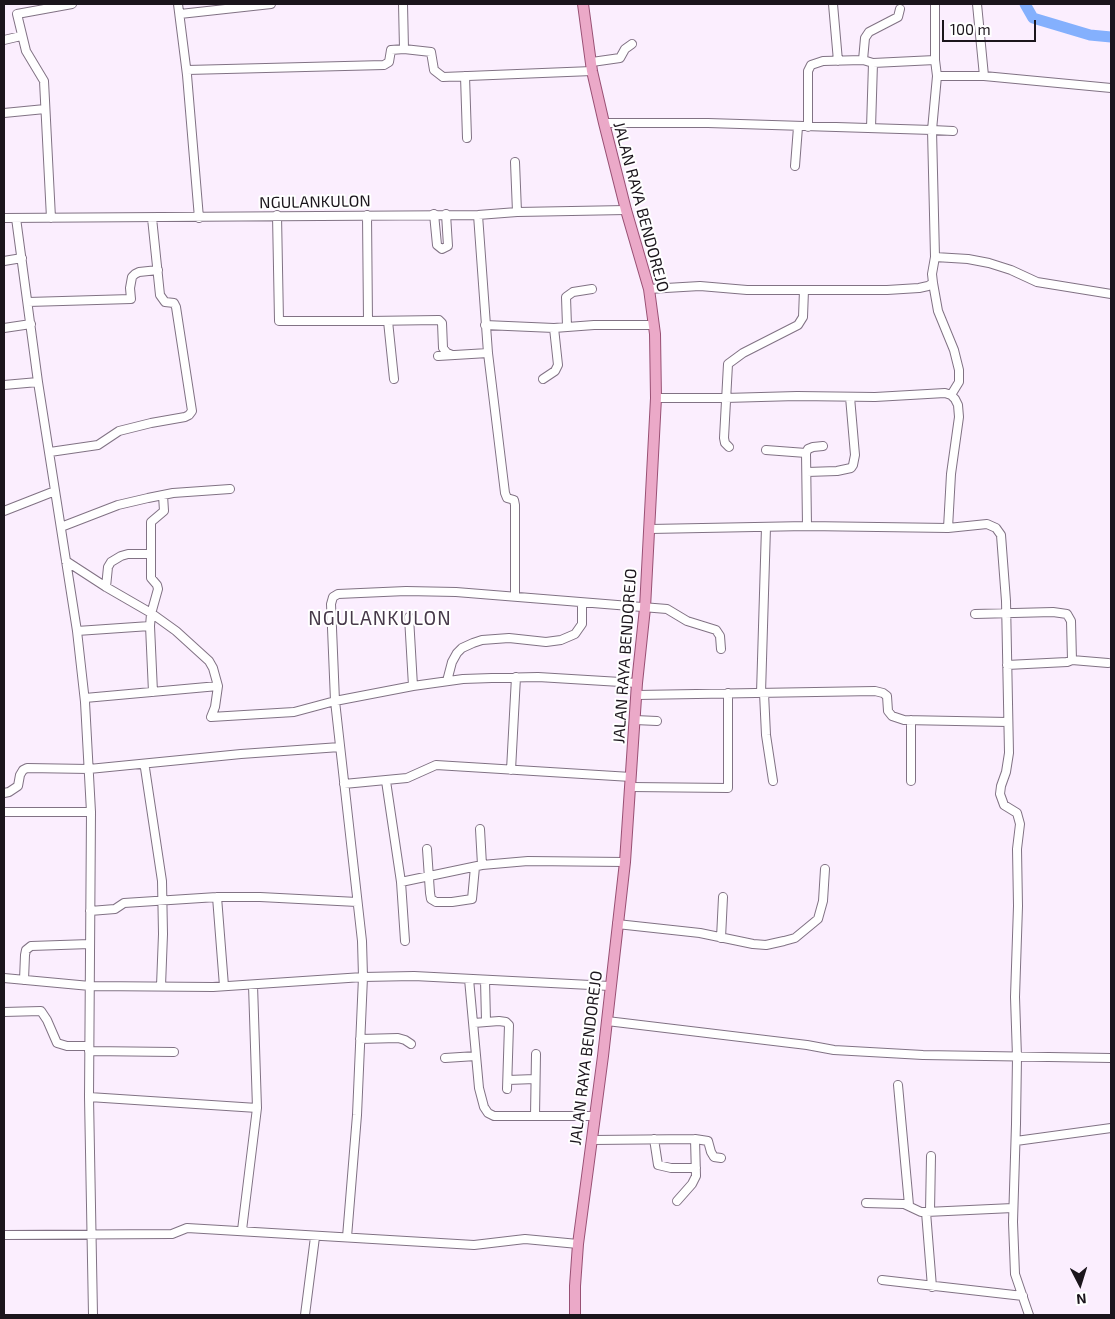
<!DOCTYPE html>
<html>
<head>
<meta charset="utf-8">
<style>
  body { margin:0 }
  #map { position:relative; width:1115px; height:1319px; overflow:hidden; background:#fbeefe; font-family:"Exo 2",sans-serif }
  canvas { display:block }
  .frame { position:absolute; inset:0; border:5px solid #1b151c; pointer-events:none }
  .north { position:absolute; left:1055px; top:1259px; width:50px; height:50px; -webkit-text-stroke:4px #fff; paint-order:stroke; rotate:175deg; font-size:14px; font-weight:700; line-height:20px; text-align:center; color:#1b151c }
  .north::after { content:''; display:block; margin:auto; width:18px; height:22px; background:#1b151c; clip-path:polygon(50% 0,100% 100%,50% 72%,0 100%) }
  .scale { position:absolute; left:942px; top:20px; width:94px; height:22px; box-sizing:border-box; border:2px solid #1b151c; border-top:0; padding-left:6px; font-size:15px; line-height:18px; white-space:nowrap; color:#1b151c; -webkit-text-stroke:4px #fff; paint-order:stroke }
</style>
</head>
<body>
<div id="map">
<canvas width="1115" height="1319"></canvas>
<div class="frame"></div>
<div class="north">N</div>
<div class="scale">100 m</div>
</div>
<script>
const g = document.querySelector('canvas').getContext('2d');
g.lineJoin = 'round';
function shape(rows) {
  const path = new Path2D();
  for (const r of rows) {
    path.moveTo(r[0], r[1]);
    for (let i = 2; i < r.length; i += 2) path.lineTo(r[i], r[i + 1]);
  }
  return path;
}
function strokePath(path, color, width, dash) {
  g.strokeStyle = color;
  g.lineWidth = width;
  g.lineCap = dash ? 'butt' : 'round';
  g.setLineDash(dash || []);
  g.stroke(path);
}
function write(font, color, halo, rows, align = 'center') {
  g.font = font + ' "Exo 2",sans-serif';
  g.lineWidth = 4;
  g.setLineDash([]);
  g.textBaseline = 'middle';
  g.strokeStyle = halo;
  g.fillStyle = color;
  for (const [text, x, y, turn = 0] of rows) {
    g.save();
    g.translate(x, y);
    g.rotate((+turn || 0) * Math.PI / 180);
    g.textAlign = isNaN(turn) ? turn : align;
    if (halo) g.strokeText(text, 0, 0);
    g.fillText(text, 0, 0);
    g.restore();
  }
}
const river = shape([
  [1025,4,1033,18,1090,35,1111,37]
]);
const minor = shape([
  [178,4,187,75,199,218],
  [403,4,404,49],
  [833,4,838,61],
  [935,4,935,60,937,76,932,130,953,131],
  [977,4,984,76],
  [180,14,271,4],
  [4,40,21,36],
  [863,60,865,38,869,32,898,17,900,9],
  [592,62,620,58,625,49,632,44],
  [187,70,384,65,389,62,391,50,404,49,431,52,434,70,443,77,592,71],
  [465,76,467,138],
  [937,76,984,76,1111,88],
  [4,113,45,109],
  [604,123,708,123,932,130,935,257,932,274,933,283,938,311,954,350,959,370,959,382,951,395],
  [808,127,808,71,811,65,823,61,863,60,873,63,935,60],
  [871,128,873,63],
  [515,162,517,212],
  [795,166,798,127],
  [434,214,437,245,442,249,448,246,446,214],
  [277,215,279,321,368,321],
  [367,215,368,321,439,320,442,323,443,348,447,353,452,355],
  [478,215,488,353,505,493,507,498,514,500,515,505,515,596],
  [4,218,478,215,517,212,626,210],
  [16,218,38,382,77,631,85,702,91,812,89,1097,93,1315],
  [51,218,44,81,26,51,17,14,72,4],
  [935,257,968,259,989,263,1011,270,1037,282,1111,294],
  [4,261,22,258],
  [649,289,700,286,747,290,887,290,919,288,928,286,933,283],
  [28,302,131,299,130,288,132,277,135,274,139,272,158,270],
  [388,321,394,379],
  [485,325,554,328,594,325,654,325],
  [567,326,566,297,573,292,592,289],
  [4,328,31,324],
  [438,356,488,353],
  [543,379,555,371,558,365,554,328],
  [4,385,38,382],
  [656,398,725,398,797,396,875,397,945,393,951,395,955,399,958,405,959,417,951,474,948,528],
  [729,447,725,443,724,438,728,364,743,353,798,325,803,317,804,290],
  [766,450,806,453],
  [50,452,98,445,119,431,151,423,185,417,189,415,192,411,176,307,174,303,165,302,160,295,152,218],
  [807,472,837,471,851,468,853,465,855,455,850,397],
  [4,511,55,491],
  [807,526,806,453,808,449,813,447,823,446],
  [61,527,118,505,148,498,173,493,230,489],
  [650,529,807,526,948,528,987,524,996,528,1001,535,1006,601,1009,753,1006,772,1001,786,1000,794,1004,805,1017,813,1020,824,1017,849,1018,906,1015,997,1017,1057,1016,1124,1013,1222,1015,1274,1029,1315],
  [151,554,151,578,157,585,158,589,151,614,150,626,153,692],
  [66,561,106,587,151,613,176,631,209,661,213,668,218,686,215,707,211,717,294,712,335,701,331,604,333,597,338,594,406,591,456,592,667,609,687,621,716,630,720,636,721,649],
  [106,587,108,567,111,562,121,556,128,554,151,554,151,522,164,511,163,495],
  [975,614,1053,612,1067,614,1071,621,1072,660],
  [409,617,413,686],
  [77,631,150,626],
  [1007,665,1067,662,1072,660,1108,663],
  [447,681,452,662,457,653,462,648,473,643,482,640,509,638,546,642,561,640,575,634,582,624,582,603],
  [761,693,766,527],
  [764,693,766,735,773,781],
  [637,695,875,691,883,693,887,696,888,711,892,716,904,720,1008,722],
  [85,698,218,686],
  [635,720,657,721],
  [911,720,911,781],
  [143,764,145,768,162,881,163,934,161,986],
  [511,770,516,677],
  [386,781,401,882],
  [344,784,407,778,436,765,631,777],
  [631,787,728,788,728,693],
  [4,793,9,792,18,786,20,775,23,770,27,768,89,769,241,754,340,747],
  [4,812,91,812],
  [480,829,482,865],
  [427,849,430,893,431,899,436,902,452,902,472,899,475,867],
  [217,897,224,986],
  [90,911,115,909,124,903,217,897,260,897,357,902],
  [617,924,700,933,753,944,766,945,784,941,795,938,818,919,823,901,825,869],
  [721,938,723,897],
  [405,941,401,882,482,865,528,861,625,862],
  [4,978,90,986,213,987,363,977,414,976,610,986],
  [469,979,479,1088,484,1107,488,1113,494,1116,595,1116],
  [24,980,25,955,26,950,31,946,90,944],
  [485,980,486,1021],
  [4,1012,41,1011,47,1020,57,1043,67,1046,89,1046],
  [607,1021,807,1045,834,1050,923,1055,1111,1058],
  [474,1023,499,1021,506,1022,509,1025,507,1089],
  [360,1039,398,1038,405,1040,411,1044],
  [89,1051,174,1052],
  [445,1058,476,1056],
  [508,1080,535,1079],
  [898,1085,909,1205],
  [89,1097,257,1108],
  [535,1116,536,1054],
  [654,1139,658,1165,671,1168,696,1168],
  [592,1140,695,1139,708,1141,711,1152,714,1157,721,1158],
  [1016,1141,1111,1128],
  [677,1201,692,1184,696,1176,695,1139],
  [866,1203,904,1204,921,1212,926,1212,1013,1208],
  [930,1211,931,1156],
  [926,1212,932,1287],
  [242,1230,257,1108,253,985],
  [4,1235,172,1234,187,1228,474,1245,525,1239,578,1244],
  [347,1237,357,1115,363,977,362,941,335,701,413,686,463,679,492,678,538,677,637,683],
  [882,1280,1023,1296],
  [305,1315,315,1237]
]);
const major = shape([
  [575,1315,575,1286,578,1244,603,1056,625,862,637,683,645,608,656,398,655,334,649,289,626,210,604,123,592,71,583,4]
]);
const streetNames = [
  ["NGULANKULON",315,202,-1],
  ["JALAN RAYA BENDOREJO",641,207,75],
  ["JALAN RAYA BENDOREJO",625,656,-86],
  ["JALAN RAYA BENDOREJO",586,1058,-83]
];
const quarterNames = [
  ["NGULANKULON",380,619]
];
strokePath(river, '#84b0fd', 11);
strokePath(minor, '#817284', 10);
strokePath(major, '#995074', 12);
strokePath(minor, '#fff', 8);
strokePath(major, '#eba9c8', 10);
write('16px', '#1b151c', '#fff', streetNames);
g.letterSpacing = '1px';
write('19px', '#47394a', '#fff', quarterNames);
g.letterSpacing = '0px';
</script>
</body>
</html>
